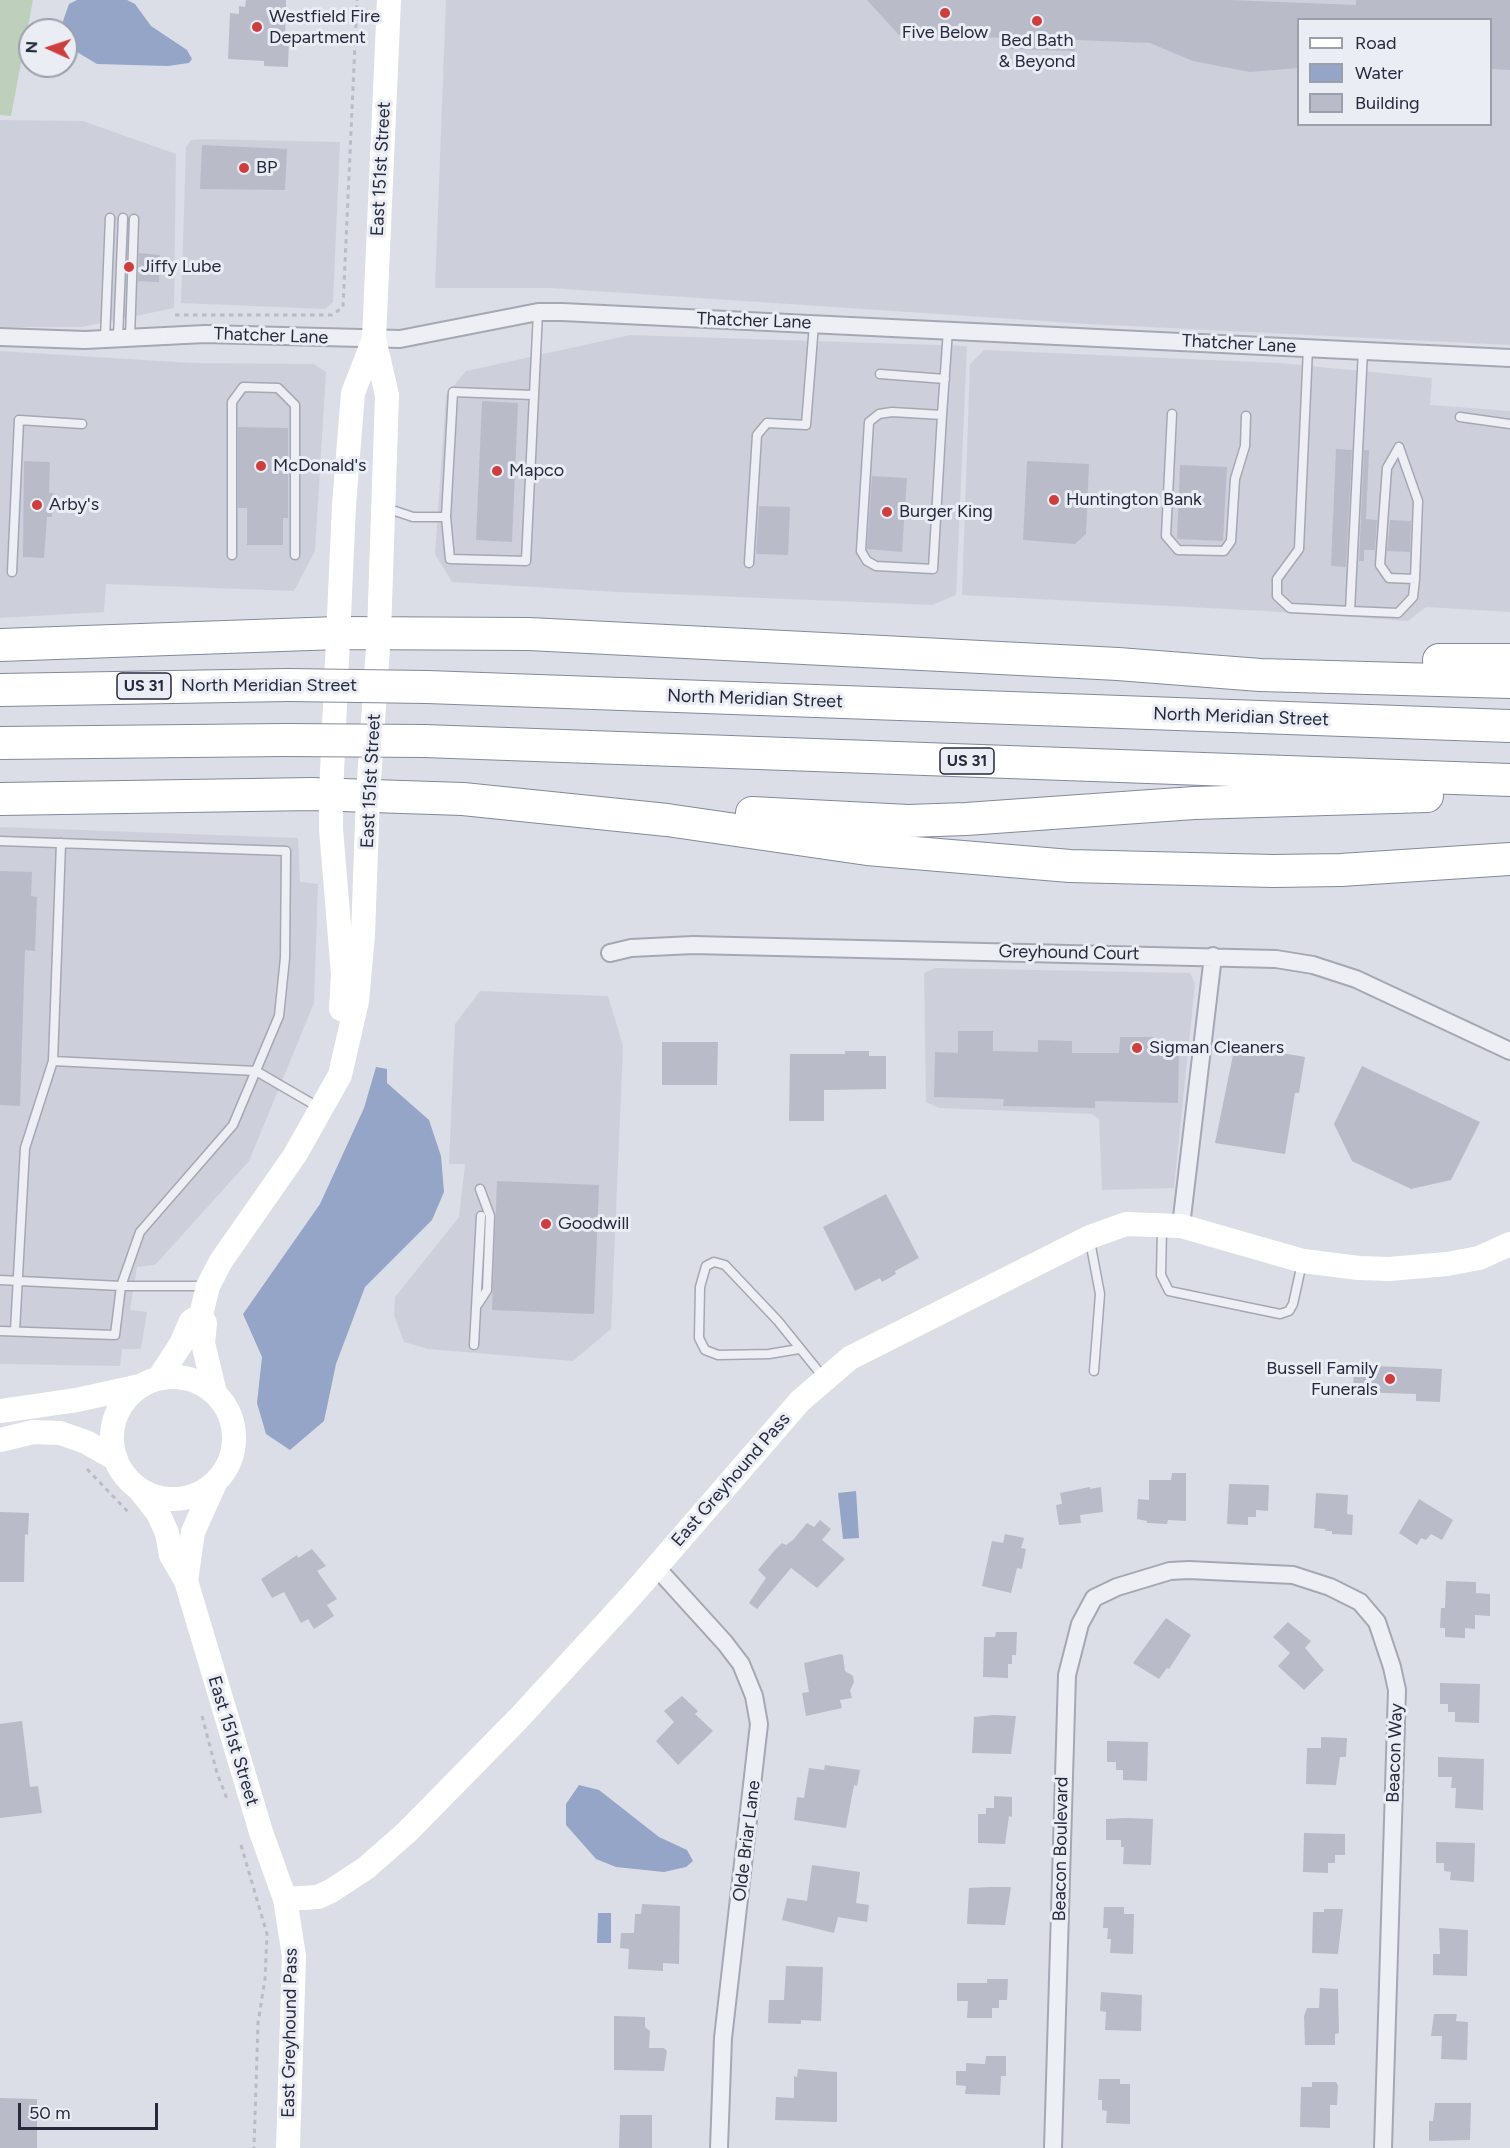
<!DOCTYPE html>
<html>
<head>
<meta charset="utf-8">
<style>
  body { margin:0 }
  #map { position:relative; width:1510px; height:2148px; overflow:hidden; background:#dbdee6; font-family:Figtree,sans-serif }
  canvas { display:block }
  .legend { position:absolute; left:1297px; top:18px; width:195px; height:108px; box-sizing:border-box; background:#eaedf4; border:2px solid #9b9faa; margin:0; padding:8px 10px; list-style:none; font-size:18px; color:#252a3c }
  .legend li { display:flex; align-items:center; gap:12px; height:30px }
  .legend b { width:30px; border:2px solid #9b9faa }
  .north { position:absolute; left:18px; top:18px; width:60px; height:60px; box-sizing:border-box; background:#eaedf4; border:2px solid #9b9faa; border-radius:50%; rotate:273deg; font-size:16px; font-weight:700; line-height:24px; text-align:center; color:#252a3c }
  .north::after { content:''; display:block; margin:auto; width:21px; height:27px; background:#cd3f3e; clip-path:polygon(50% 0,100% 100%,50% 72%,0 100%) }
  .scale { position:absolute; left:18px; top:2103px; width:140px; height:27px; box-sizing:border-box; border:3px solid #252a3c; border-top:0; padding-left:8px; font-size:18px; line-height:21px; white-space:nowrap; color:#252a3c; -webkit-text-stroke:4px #eaedf4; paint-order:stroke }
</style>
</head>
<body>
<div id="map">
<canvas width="1510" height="2148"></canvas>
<ul class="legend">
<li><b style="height:8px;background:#fff"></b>Road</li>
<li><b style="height:16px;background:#95a5c7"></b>Water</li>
<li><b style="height:16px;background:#b9bcc8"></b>Building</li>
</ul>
<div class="north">N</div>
<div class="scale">50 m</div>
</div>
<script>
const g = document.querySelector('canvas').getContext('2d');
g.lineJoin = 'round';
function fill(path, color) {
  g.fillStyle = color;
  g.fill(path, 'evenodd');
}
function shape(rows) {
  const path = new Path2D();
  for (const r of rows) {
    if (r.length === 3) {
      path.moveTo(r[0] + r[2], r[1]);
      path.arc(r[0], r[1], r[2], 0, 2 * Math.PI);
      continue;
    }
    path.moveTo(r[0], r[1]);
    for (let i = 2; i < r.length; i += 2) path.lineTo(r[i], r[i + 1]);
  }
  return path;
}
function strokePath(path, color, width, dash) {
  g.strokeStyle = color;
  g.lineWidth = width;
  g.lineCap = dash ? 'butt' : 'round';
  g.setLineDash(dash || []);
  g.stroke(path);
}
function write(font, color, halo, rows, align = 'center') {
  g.font = font + ' Figtree,sans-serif';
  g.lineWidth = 6;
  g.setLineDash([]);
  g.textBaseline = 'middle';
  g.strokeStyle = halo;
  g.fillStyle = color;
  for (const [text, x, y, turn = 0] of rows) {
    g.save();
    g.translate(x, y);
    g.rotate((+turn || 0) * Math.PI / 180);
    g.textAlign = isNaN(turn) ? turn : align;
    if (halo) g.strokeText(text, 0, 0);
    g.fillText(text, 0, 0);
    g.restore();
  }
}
const built = shape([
  [446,0,1510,0,1510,345,1088,324,550,288,435,288],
  [1298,20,1490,20,1490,124,1298,124],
  [0,120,83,121,176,154,174,308,82,327,0,327],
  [204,139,340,142,333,302,325,309,181,303,186,147,191,140],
  [630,335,967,346,956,595,932,605,617,592,452,582,435,554,446,395,466,371],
  [984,350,1280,363,1432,378,1430,405,1510,411,1510,612,1426,607,1408,621,1264,611,962,595,970,364],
  [0,351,192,363,314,364,326,372,315,551,294,591,106,584,104,612,0,618],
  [0,827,298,838,300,882,318,884,314,1003,249,1161,155,1265,137,1267,130,1310,147,1312,141,1349,122,1349,120,1366,0,1364],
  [935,968,1190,973,1195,984,1174,1188,1102,1190,1099,1119,1092,1114,939,1108,926,1102,924,973],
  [480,991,608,996,623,1046,611,1329,573,1361,428,1349,404,1342,394,1315,395,1297,459,1217,465,1164,449,1164,455,1024]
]);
const green = shape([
  [0,0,33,0,11,116,0,115]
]);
const water = shape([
  [77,0,127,0,135,4,151,26,187,50,192,59,189,63,168,66,97,64,77,52,66,36,63,21,69,4],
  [376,1067,387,1069,387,1083,429,1120,441,1156,444,1192,432,1220,365,1287,336,1364,324,1421,290,1450,266,1434,257,1403,262,1357,243,1314,320,1204,364,1108],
  [856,1491,859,1538,843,1539,838,1493],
  [579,1785,599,1790,659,1837,687,1850,693,1861,686,1867,664,1872,616,1867,596,1859,566,1825,566,1804],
  [598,1913,611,1913,611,1943,597,1943]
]);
const building = shape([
  [246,0,286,0,285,39,289,39,288,67,264,66,264,61,228,59,230,13,239,14,239,6,245,7],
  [867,0,1230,0,1356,5,1356,0,1510,0,1510,70,1491,69,1491,20,1299,20,1299,68,1250,72,1193,61,1150,43,1076,40,1075,51,1009,49,1010,38,899,35],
  [202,145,287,149,285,190,200,189],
  [139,253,160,255,159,282,138,281],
  [482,401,518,403,512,542,476,540],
  [238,427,288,428,288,518,283,518,283,545,247,545,247,508,238,508],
  [1336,449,1352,450,1346,567,1331,566],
  [1364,450,1369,450,1366,519,1377,520,1375,550,1364,550,1364,561,1359,561],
  [24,461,50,462,49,493,53,493,52,517,47,517,44,558,23,557],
  [1027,461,1089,464,1086,534,1075,544,1023,540],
  [1180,465,1227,467,1223,541,1177,539],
  [872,476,907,478,902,552,867,549],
  [759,506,790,507,788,555,756,554],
  [1390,520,1411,521,1410,552,1387,551],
  [0,871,32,872,31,896,37,897,35,951,25,950,20,1106,0,1105],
  [958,1031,993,1031,993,1051,1038,1052,1038,1040,1072,1041,1072,1053,1119,1053,1120,1037,1153,1037,1152,1053,1179,1054,1178,1103,1095,1101,1095,1108,1003,1106,1004,1099,934,1097,935,1052,958,1053],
  [662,1042,718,1042,717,1085,662,1085],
  [1235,1045,1305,1057,1299,1093,1295,1093,1285,1154,1215,1143],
  [845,1051,869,1051,869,1056,886,1056,886,1089,824,1090,824,1121,789,1121,790,1054,845,1054],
  [1362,1066,1480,1122,1451,1180,1411,1189,1352,1161,1334,1124],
  [497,1181,599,1185,594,1314,492,1310],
  [886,1194,919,1258,895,1271,896,1274,882,1282,880,1278,855,1291,823,1227],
  [1354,1365,1442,1369,1440,1402,1416,1401,1416,1394,1353,1392],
  [1172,1473,1186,1473,1186,1521,1168,1520,1167,1524,1147,1523,1147,1521,1137,1519,1138,1499,1149,1500,1149,1480,1171,1480],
  [1229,1484,1269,1485,1268,1511,1256,1510,1256,1517,1248,1517,1248,1525,1227,1524],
  [1090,1487,1090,1489,1101,1487,1103,1512,1080,1515,1081,1523,1059,1525,1056,1505,1062,1504,1060,1493],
  [1316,1493,1348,1495,1347,1514,1353,1515,1352,1535,1332,1534,1332,1531,1325,1531,1326,1529,1314,1528],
  [1419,1499,1453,1520,1442,1540,1431,1534,1426,1540,1421,1538,1417,1545,1399,1533],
  [0,1512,29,1513,28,1535,25,1534,24,1582,0,1582],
  [820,1520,831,1529,822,1540,845,1559,817,1588,791,1568,757,1609,749,1603,766,1578,758,1570,774,1551,782,1543,786,1545,793,1540,807,1523,814,1527],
  [1005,1534,1024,1538,1021,1548,1026,1549,1022,1569,1017,1568,1011,1593,982,1586,992,1541,1003,1543],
  [312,1549,326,1566,317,1571,337,1599,327,1605,334,1616,314,1629,308,1619,301,1623,284,1592,272,1598,261,1579,297,1555,298,1558],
  [1446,1581,1476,1582,1476,1593,1490,1594,1490,1616,1475,1615,1475,1629,1465,1628,1465,1638,1445,1637,1445,1628,1440,1628,1441,1608,1445,1608],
  [1166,1618,1191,1635,1169,1669,1167,1668,1159,1679,1133,1663],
  [1288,1622,1311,1641,1305,1648,1324,1670,1304,1690,1278,1666,1290,1653,1273,1637],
  [996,1632,1017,1632,1016,1655,1012,1655,1012,1664,1008,1664,1008,1678,983,1677,984,1637,995,1637],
  [840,1654,843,1655,845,1671,853,1676,854,1682,850,1691,852,1698,840,1700,842,1708,806,1716,802,1693,809,1692,804,1663],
  [1440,1683,1480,1684,1479,1723,1455,1722,1455,1712,1448,1712,1448,1704,1440,1704],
  [682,1696,698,1711,695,1714,713,1731,678,1765,656,1741,674,1722,664,1711],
  [994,1715,1016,1716,1011,1754,972,1753,974,1717],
  [22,1721,30,1787,38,1786,42,1813,0,1818,0,1724],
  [1321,1737,1347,1738,1346,1757,1340,1757,1336,1785,1306,1784,1307,1748,1321,1748],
  [1107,1741,1148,1742,1147,1781,1123,1780,1123,1770,1116,1770,1116,1762,1107,1762],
  [1438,1757,1484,1759,1483,1810,1455,1808,1456,1788,1451,1788,1452,1777,1438,1777],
  [825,1765,860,1770,857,1786,854,1785,846,1828,794,1820,797,1797,804,1798,809,1768,824,1770],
  [994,1796,1012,1797,1012,1817,1009,1816,1005,1844,978,1843,978,1814,986,1814,986,1808,994,1808],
  [1125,1818,1153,1819,1151,1865,1123,1864,1124,1847,1121,1847,1121,1840,1106,1840,1106,1819],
  [1304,1833,1345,1834,1345,1855,1335,1855,1335,1863,1328,1863,1328,1873,1303,1872],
  [1436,1842,1475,1843,1474,1882,1450,1880,1451,1872,1444,1871,1444,1863,1436,1863],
  [812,1865,860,1872,856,1903,869,1905,867,1922,838,1917,834,1933,782,1920,787,1898,807,1901],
  [990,1887,1011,1887,1005,1925,967,1924,969,1888],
  [642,1904,680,1906,679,1964,663,1963,663,1971,628,1969,629,1949,620,1948,621,1933,634,1933,635,1914,641,1914],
  [1104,1907,1124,1907,1124,1914,1134,1914,1133,1954,1110,1953,1111,1939,1107,1939,1108,1928,1103,1928],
  [1324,1909,1343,1909,1338,1954,1312,1953,1313,1912,1324,1912],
  [1439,1928,1468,1930,1467,1976,1433,1975,1433,1954,1440,1954],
  [786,1966,823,1967,821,2021,801,2020,801,2024,768,2023,769,2000,784,2000],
  [987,1979,1008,1979,1007,2000,999,2000,999,2008,992,2008,992,2018,967,2018,968,2001,957,2001,957,1983,987,1983],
  [1320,1988,1338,1989,1339,2033,1335,2034,1335,2045,1305,2045,1304,2016,1307,2008,1319,2008],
  [1101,1992,1142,1995,1141,2031,1105,2030,1106,2012,1100,2011],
  [1434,2014,1457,2014,1456,2021,1468,2022,1467,2060,1441,2059,1442,2036,1431,2036],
  [614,2016,645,2017,645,2027,650,2031,649,2048,664,2048,667,2051,664,2071,614,2070],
  [986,2056,1006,2056,1006,2076,1001,2076,1000,2095,965,2094,966,2086,956,2085,956,2071,966,2071,966,2063,985,2064],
  [798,2069,837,2072,837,2122,775,2120,776,2097,794,2098,794,2076,797,2077],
  [1099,2079,1120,2079,1120,2084,1130,2084,1130,2124,1106,2123,1107,2111,1102,2110,1102,2100,1098,2100],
  [1312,2082,1336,2082,1338,2086,1337,2105,1330,2105,1330,2128,1300,2127,1301,2087,1312,2087],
  [0,2098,37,2099,37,2148,0,2148],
  [1435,2103,1471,2103,1470,2140,1429,2141,1429,2121,1433,2121],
  [620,2115,652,2115,652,2148,619,2148]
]);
const path = shape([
  [175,315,332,315,343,307,357,0],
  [87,1469,130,1514],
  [202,1716,217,1773,227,1799],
  [241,1845,267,1934,265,1979,258,2023,254,2148]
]);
const lane = shape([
  [118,338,123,218],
  [130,338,134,219],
  [105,339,110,218],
  [1308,348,1299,549,1277,579,1277,596,1290,608,1350,611,1363,350],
  [880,374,945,379],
  [1172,414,1166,536,1178,550,1224,551,1231,541,1235,479,1245,446,1246,416],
  [942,415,892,412,879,414,869,422,861,551,867,561,876,566,933,569,942,415,948,330],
  [1460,417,1510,424],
  [1399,447,1418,501,1415,579,1389,578,1380,565,1387,468,1399,447],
  [386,508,413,517,446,517,450,559,526,561,538,312],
  [446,517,453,392,533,395],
  [232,555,232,402,243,387,278,388,295,405,295,555],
  [749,563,757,435,767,423,806,425,814,324],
  [12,572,19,420,82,424],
  [1350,611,1398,613,1413,597,1415,579],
  [0,841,286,851,285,958,279,1016,233,1125,140,1232,121,1286,115,1335,0,1331],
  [53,1061,256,1071,318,1107],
  [1162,1228,1161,1275,1169,1291,1280,1314,1289,1311,1293,1304,1302,1263],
  [1090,1241,1100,1294,1094,1371],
  [0,1280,121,1286,206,1286],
  [478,1304,487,1290,490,1216,480,1189],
  [15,1331,25,1148,53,1061,61,843],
  [474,1345,481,1216],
  [799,1349,769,1354,718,1355,705,1350,699,1338,700,1287,706,1266,714,1262,725,1265,778,1321,824,1378]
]);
const street = shape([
  [0,337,85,340,205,334,400,339,538,312,562,312,1510,358],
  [610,953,631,948,693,945,1276,959,1313,965,1356,979,1510,1051],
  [1181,1226,1213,956],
  [656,1567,725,1643,741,1664,754,1696,759,1724,723,2038,719,2148],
  [1053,2148,1067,1675,1080,1624,1094,1598,1117,1587,1170,1571,1189,1570,1293,1575,1330,1587,1360,1602,1377,1622,1392,1667,1397,1690,1383,2148]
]);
const secondary = shape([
  [341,1009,343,974,331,829,331,794,344,505,353,393,374,339],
  [201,1315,205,1323,203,1343,215,1393],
  [173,1438,61],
  [159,1378,181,1344,191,1321,201,1315,208,1286,221,1261,295,1155,340,1075,357,1001,363,935,368,795,379,633,387,395,374,339,389,0],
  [0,1411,77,1400,140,1386],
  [0,1440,33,1432,60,1433,86,1442,116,1459],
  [139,1489,158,1513,167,1533,171,1555,186,1581,261,1832,285,1899],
  [186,1581,193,1532,215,1483],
  [288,2148,294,1956,285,1899,318,1897,331,1891,366,1868,407,1832,518,1719,632,1595,800,1401,850,1358,1090,1237,1126,1224,1181,1226,1303,1261,1359,1268,1389,1269,1447,1264,1479,1258,1510,1244]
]);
const highway = shape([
  [0,645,338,633,529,634,1118,664,1260,675,1510,682],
  [1439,660,1510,660],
  [427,687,1510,726],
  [0,690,288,685],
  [424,741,1510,780],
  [0,743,284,740],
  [0,799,312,794,463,799,667,820,867,849,1070,866,1273,871,1341,870,1510,859],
  [752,813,908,821,966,819,1194,803,1427,796]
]);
const highwayBridge = shape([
  [288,685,427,687],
  [284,740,424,741]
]);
const markers = [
  [945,13,6,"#cd3f3e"],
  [1037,21,6,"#cd3f3e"],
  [257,27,6,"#cd3f3e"],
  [244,168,6,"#cd3f3e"],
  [129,267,6,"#cd3f3e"],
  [261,466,6,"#cd3f3e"],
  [497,471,6,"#cd3f3e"],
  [1054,500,6,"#cd3f3e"],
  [37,505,6,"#cd3f3e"],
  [887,512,6,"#cd3f3e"],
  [1137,1048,6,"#cd3f3e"],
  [546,1224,6,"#cd3f3e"],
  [1390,1379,6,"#cd3f3e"]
];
const shields = [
  [144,686,54],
  [967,761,54]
];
const shieldNames = [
  ["US 31",144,686],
  ["US 31",967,761]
];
const poiNames = [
  ["Westfield Fire",269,17],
  ["Department",269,38],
  ["Five Below",945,33,"center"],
  ["Bed Bath",1037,41,"center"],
  ["& Beyond",1037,62,"center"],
  ["BP",256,168],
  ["Jiffy Lube",141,267],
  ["McDonald's",273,466],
  ["Mapco",509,471],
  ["Huntington Bank",1066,500],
  ["Arby's",49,505],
  ["Burger King",899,512],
  ["Sigman Cleaners",1149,1048],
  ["Goodwill",558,1224],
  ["Bussell Family",1378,1369,"right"],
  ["Funerals",1378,1390,"right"]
];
const streetNames = [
  ["East 151st Street",381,169,-87],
  ["Thatcher Lane",754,321,2],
  ["Thatcher Lane",271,336,2],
  ["Thatcher Lane",1239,344,3],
  ["North Meridian Street",269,686],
  ["North Meridian Street",755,699,2],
  ["North Meridian Street",1241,717,2],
  ["East 151st Street",371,781,-87],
  ["Greyhound Court",1069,953,1],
  ["East Greyhound Pass",731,1480,-49],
  ["East 151st Street",233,1741,73],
  ["Beacon Way",1395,1753,-88],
  ["Olde Briar Lane",747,1841,-83],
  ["Beacon Boulevard",1061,1849,-89],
  ["East Greyhound Pass",290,2033,-89]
];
fill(built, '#cdd0db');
fill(green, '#bed0bc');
fill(water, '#95a5c7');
fill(building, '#b9bcc8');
strokePath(lane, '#a4a8b3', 11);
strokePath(street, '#a4a8b3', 20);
strokePath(highway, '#83899c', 34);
strokePath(path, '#babcc4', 3, [4.5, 4.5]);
strokePath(lane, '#eeeff4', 8);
strokePath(street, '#eeeff4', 16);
strokePath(secondary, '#fff', 24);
strokePath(highway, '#fff', 32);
strokePath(highwayBridge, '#83899c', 34, []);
strokePath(highwayBridge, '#fff', 32);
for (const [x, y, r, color] of markers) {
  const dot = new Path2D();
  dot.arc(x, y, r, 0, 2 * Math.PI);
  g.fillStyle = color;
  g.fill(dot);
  strokePath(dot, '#eaedf4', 2);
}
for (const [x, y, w] of shields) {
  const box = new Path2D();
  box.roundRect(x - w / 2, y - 13, w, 26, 4.5);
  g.fillStyle = '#eaedf4';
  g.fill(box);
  strokePath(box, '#252a3c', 1.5);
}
write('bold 16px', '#252a3c', null, shieldNames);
write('18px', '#252a3c', '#eaedf4', poiNames, 'left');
write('18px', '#252a3c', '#eaedf4', streetNames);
</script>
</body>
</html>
